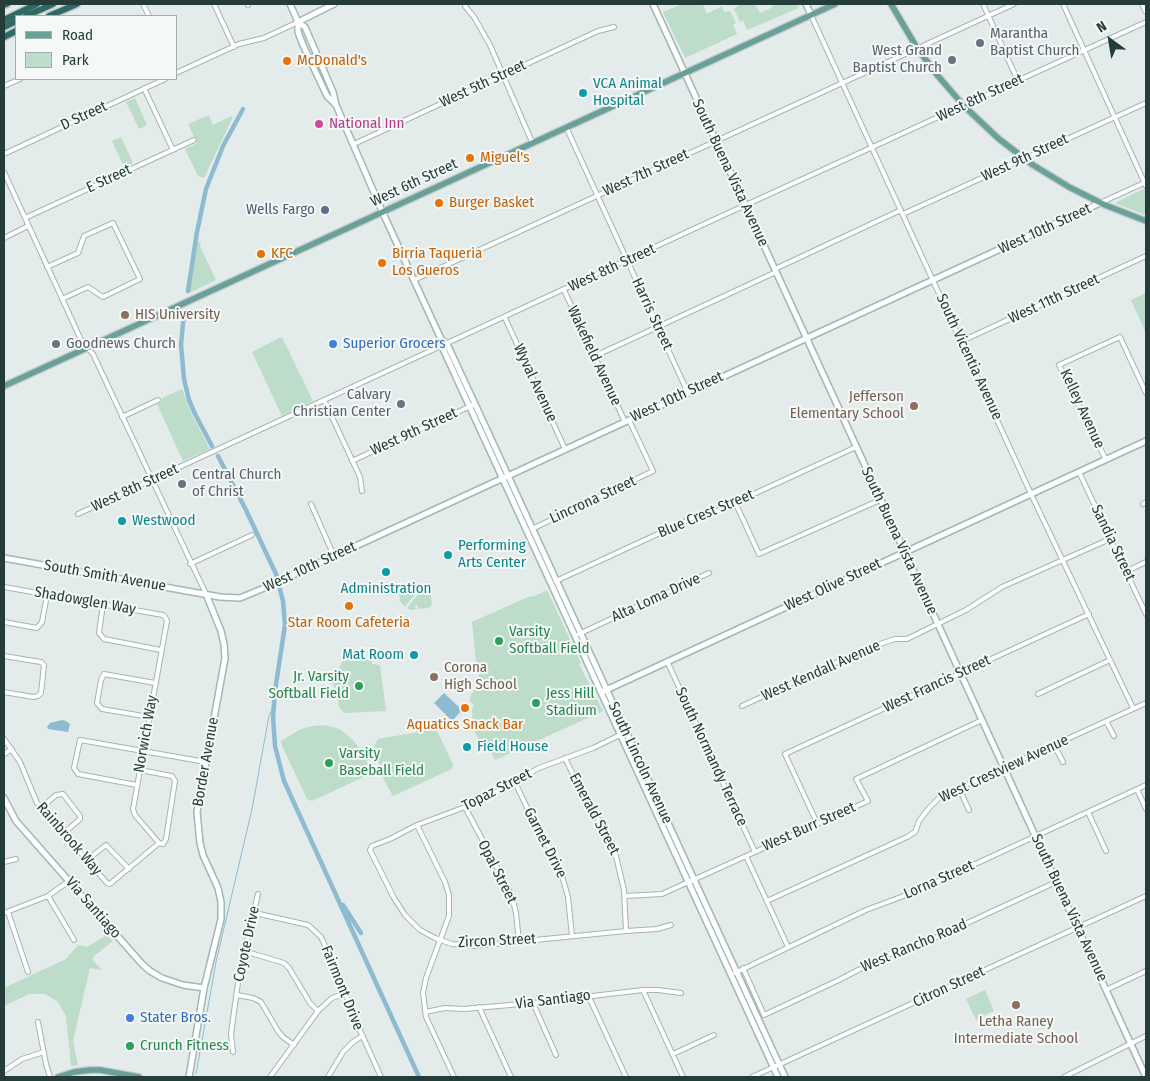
<!DOCTYPE html>
<html>
<head>
<meta charset="utf-8">
<style>
  body { margin:0 }
  #map { position:relative; width:1150px; height:1081px; overflow:hidden; background:#e3ecea; font-family:"Fira Sans Condensed",sans-serif }
  canvas { display:block }
  .frame { position:absolute; inset:0; border:5px solid #243d3a; pointer-events:none }
  .legend { position:absolute; left:15px; top:15px; width:162px; height:65px; box-sizing:border-box; background:#f4f9f7; border:1px solid #a1aeab; margin:0; padding:6px 9px; list-style:none; font-size:15px; color:#243d3a }
  .legend li { display:flex; align-items:center; gap:10px; height:25px }
  .legend b { width:25px; border:1px solid #a1aeab }
  .north { position:absolute; left:1085px; top:15px; width:50px; height:50px; -webkit-text-stroke:4px #f4f9f7; paint-order:stroke; rotate:328deg; font-size:14px; font-weight:700; line-height:20px; text-align:center; color:#243d3a }
  .north::after { content:''; display:block; margin:auto; width:18px; height:22px; background:#243d3a; clip-path:polygon(50% 0,100% 100%,50% 72%,0 100%) }
</style>
</head>
<body>
<div id="map">
<canvas width="1150" height="1081"></canvas>
<div class="frame"></div>
<ul class="legend">
<li><b style="height:6px;background:#6aa09a"></b>Road</li>
<li><b style="height:14px;background:#bddcca"></b>Park</li>
</ul>
<div class="north">N</div>
</div>
<script>
const g = document.querySelector('canvas').getContext('2d');
g.lineJoin = 'round';
function fill(path, color) {
  g.fillStyle = color;
  g.fill(path, 'evenodd');
}
function shape(rows) {
  const path = new Path2D();
  for (const r of rows) {
    path.moveTo(r[0], r[1]);
    for (let i = 2; i < r.length; i += 2) path.lineTo(r[i], r[i + 1]);
  }
  return path;
}
function strokePath(path, color, width, dash) {
  g.strokeStyle = color;
  g.lineWidth = width;
  g.lineCap = dash ? 'butt' : 'round';
  g.setLineDash(dash || []);
  g.stroke(path);
}
function write(font, color, halo, rows, align = 'center') {
  g.font = font + ' "Fira Sans Condensed",sans-serif';
  g.lineWidth = 4;
  g.setLineDash([]);
  g.textBaseline = 'middle';
  g.strokeStyle = halo;
  g.fillStyle = color;
  for (const [text, x, y, turn = 0] of rows) {
    g.save();
    g.translate(x, y);
    g.rotate((+turn || 0) * Math.PI / 180);
    g.textAlign = isNaN(turn) ? turn : align;
    if (halo) g.strokeText(text, 0, 0);
    g.fillText(text, 0, 0);
    g.restore();
  }
}
const green = shape([
  [682,4,703,4,707,14,722,6,724,12,730,11,736,23,733,25,737,34,685,58,663,12],
  [740,4,755,4,760,13,771,8,775,4,797,4,799,8,747,30,743,20,740,22,734,9],
  [135,98,147,125,139,129,126,102],
  [209,115,213,125,231,116,233,117,204,178,198,176,185,149,197,143,188,124],
  [121,137,133,163,124,167,112,141],
  [1145,188,1146,192,1146,215,1115,203],
  [197,242,201,242,200,246,216,280,189,293],
  [1146,293,1146,333,1131,300],
  [281,337,282,337,313,401,282,416,252,352],
  [182,389,192,415,210,449,183,461,157,404,162,402,162,398],
  [414,582,419,589,405,607,400,601,398,585],
  [423,588,430,590,432,605,428,608,417,609,418,606,416,605,415,606,416,609,410,610,407,608],
  [547,590,572,644,568,646,572,644,581,663,579,664,603,711,495,760,490,750,484,753,480,741,473,729,472,710,474,705,470,701,471,695,480,682,477,680,479,675,476,667,478,662,476,663,472,622,528,597,535,596],
  [360,658,372,661,372,664,380,665,386,711,344,713,339,707,337,692,332,682,343,660],
  [324,725,340,729,352,739,362,751,372,773,312,801,307,799,283,748,281,741,301,729,313,726],
  [436,729,453,764,452,769,393,796,383,778,374,746,378,739],
  [107,935,113,941,94,956,93,960,102,970,90,968,73,1041,78,1065,71,1066,66,1016,58,1002,45,994,29,994,4,1006,4,988,66,959,78,945,87,947],
  [985,990,994,1011,976,1020,966,999]
]);
const water = shape([
  [444,693,462,710,452,721,434,703],
  [62,720,66,721,70,724,68,732,48,729,47,727,50,723]
]);
const stream = shape([
  [196,1074,216,962,252,809,269,716,274,705]
]);
const canal = shape([
  [188,291,197,232,206,189,223,146,243,109],
  [184,314,181,344,184,379,189,400,195,414,212,446],
  [218,456,246,510,276,574,283,601,285,625,275,691,273,717,275,746,284,781,419,1077],
  [343,905,361,933]
]);
const street = shape([
  [143,4,149,16],
  [214,4,234,47],
  [248,4,248,5],
  [983,4,1018,81],
  [1063,4,1146,186],
  [1142,4,1146,12],
  [465,6,474,17,490,45,532,142],
  [811,15,1031,494,1133,708],
  [176,73,239,44,264,38,298,22],
  [4,86,20,79],
  [144,88,173,150],
  [566,127,688,393],
  [354,144,598,31,614,27],
  [4,154,165,79],
  [4,172,82,342,93,354,206,594],
  [1100,203,1146,182],
  [903,214,1146,103],
  [25,218,194,140],
  [4,238,28,226],
  [47,267,78,253,84,236,113,223,140,279,103,297,88,287,62,299],
  [775,269,901,210],
  [414,280,1014,4],
  [564,290,625,422],
  [505,318,565,449],
  [962,341,1146,256],
  [595,356,776,272],
  [324,400,360,477,362,491],
  [122,417,158,400],
  [1106,460,1059,365,1120,337,1146,393],
  [352,461,475,404],
  [1079,472,1146,614],
  [735,502,759,554,880,500],
  [311,504,334,556],
  [1143,504,1146,502],
  [78,514,713,220,1146,22],
  [532,529,653,471,629,420],
  [190,564,252,535],
  [1127,571,1146,562],
  [556,581,701,514,708,515,856,447],
  [4,587,163,615,165,617,167,621,133,809,135,815,159,843],
  [103,604,99,633,104,639,161,650],
  [4,622,37,628,42,622,47,595],
  [579,634,709,573],
  [4,656,41,662,44,665,41,693,38,696,33,697,4,692],
  [667,661,755,852],
  [1038,694,1110,660],
  [742,706,868,648,895,639,907,639,966,610,1002,587,1110,539],
  [149,717,102,709,97,703,101,680,104,674,155,683],
  [1106,721,1114,736],
  [626,732,593,748,539,768,496,792,465,807,417,825,390,839,372,846,370,850,394,898,405,915,420,930,435,938,452,944,474,946,626,931,657,929,671,925],
  [4,739,20,762,37,803,107,883,110,884,159,843,163,844,166,839,175,781,172,776,140,770],
  [1054,745,1063,762],
  [4,754,12,749],
  [565,758,582,793,607,834,615,852,624,890,626,931],
  [515,782,529,812,554,856,561,872,568,897,572,936],
  [137,785,78,774,74,768,80,740,206,762],
  [959,788,969,810],
  [1137,789,1146,809],
  [465,807,512,896,516,913,519,941],
  [41,808,56,795,63,794,80,816,80,819,64,833],
  [1088,812,1106,851],
  [817,823,785,754,1089,614],
  [417,825,445,882,449,895,449,916,426,978,423,993,426,1017,454,1077],
  [746,856,788,947],
  [87,860,106,845,129,869],
  [4,862,16,859],
  [48,896,74,940],
  [625,896,662,894,868,801,856,779,982,720],
  [767,901,907,837,915,832,919,821,929,808,940,797,1146,703],
  [8,912,28,972],
  [4,913,48,896,69,881],
  [255,913,308,925,321,937,344,987,350,1008,381,1077],
  [244,951,284,963,289,968,310,1003,318,1011],
  [743,968,764,1015,839,980,887,955,926,942,1056,882],
  [735,973,866,910,917,891,1146,785],
  [643,990,683,1077],
  [1106,990,1146,971],
  [237,995,253,998,261,1002,278,1031,283,1037,294,1045],
  [588,995,626,1077],
  [533,1003,556,1055],
  [479,1007,511,1077],
  [425,1012,445,1008,464,1009,533,1003,643,990,658,990,681,993],
  [38,1022,46,1064,50,1077],
  [233,1052,231,1034,239,975,258,894],
  [673,1054,714,1035],
  [4,1071,22,1059,44,1052],
  [270,1077,318,1011,332,998,346,993],
  [328,1077,343,1052,353,1042,362,1036],
  [752,1077,1146,896],
  [1064,1077,1146,1036]
]);
const secondary = shape([
  [290,4,298,22,298,32,303,45,327,96,335,104],
  [653,4,1146,1077],
  [806,4,811,15],
  [298,22,305,27,333,92,336,105,382,211,441,339,447,344,475,404,785,1077],
  [298,22,334,4],
  [442,341,442,346,444,351,778,1077],
  [4,558,220,597,240,598,269,586,1100,203],
  [604,691,1146,441],
  [4,798,16,821,142,964,150,971,162,978,183,985,204,988],
  [189,1077,204,988,221,919,221,902,218,888,203,855,200,843,197,812,225,658,224,644,221,631,206,594]
]);
const primary = shape([
  [891,4,917,48,938,76,964,106,999,139,1033,165,1069,187,1105,205,1146,221],
  [4,386,835,4],
  [58,1077,74,1072,90,1070,100,1070,139,1077]
]);
const highway = shape([
  [4,5,7,4],
  [26,16,53,4],
  [49,16,77,4],
  [4,20,37,4],
  [4,27,16,21],
  [4,37,16,31]
]);
const markers = [
  [980,43,5,"#6b7280"],
  [952,60,5,"#6b7280"],
  [287,61,5,"#e8710a"],
  [583,93,5,"#0f9aa8"],
  [319,124,5,"#d1479c"],
  [470,158,5,"#e8710a"],
  [439,203,5,"#e8710a"],
  [325,210,5,"#5c6f8a"],
  [261,254,5,"#e8710a"],
  [382,263,5,"#e8710a"],
  [125,315,5,"#8d6e63"],
  [56,344,5,"#6b7280"],
  [333,344,5,"#3f7fe0"],
  [401,404,5,"#6b7280"],
  [914,406,5,"#8d6e63"],
  [182,484,5,"#6b7280"],
  [122,521,5,"#0f9aa8"],
  [448,555,5,"#0f9aa8"],
  [386,572,5,"#0f9aa8"],
  [349,606,5,"#e8710a"],
  [499,641,5,"#2e9e5b"],
  [414,655,5,"#0f9aa8"],
  [434,677,5,"#8d6e63"],
  [359,686,5,"#2e9e5b"],
  [536,703,5,"#2e9e5b"],
  [465,708,5,"#e8710a"],
  [467,747,5,"#0f9aa8"],
  [329,763,5,"#2e9e5b"],
  [1016,1005,5,"#8d6e63"],
  [130,1018,5,"#3f7fe0"],
  [130,1046,5,"#2e9e5b"]
];
const worshipNames = [
  ["Marantha",990,34],
  ["Baptist Church",990,51],
  ["West Grand",942,51,"right"],
  ["Baptist Church",942,68,"right"],
  ["Goodnews Church",66,344],
  ["Calvary",391,395,"right"],
  ["Christian Center",391,412,"right"],
  ["Central Church",192,475],
  ["of Christ",192,492]
];
const foodNames = [
  ["McDonald's",297,61],
  ["Miguel's",480,158],
  ["Burger Basket",449,203],
  ["KFC",271,254],
  ["Birria Taqueria",392,254],
  ["Los Gueros",392,271],
  ["Star Room Cafeteria",349,623,"center"],
  ["Aquatics Snack Bar",465,725,"center"]
];
const streetNames = [
  ["West 5th Street",483,84,-25],
  ["West 8th Street",980,98,-25],
  ["D Street",84,116,-25],
  ["West 9th Street",1025,158,-25],
  ["West 7th Street",646,173,-25],
  ["South Buena Vista Avenue",730,173,65],
  ["E Street",109,179,-25],
  ["West 6th Street",414,183,-25],
  ["West 10th Street",1045,229,-25],
  ["West 8th Street",612,268,-25],
  ["West 11th Street",1054,299,-25],
  ["Harris Street",652,314,65],
  ["Wakefield Avenue",594,356,65],
  ["South Vicentia Avenue",969,357,65],
  ["Wyval Avenue",535,383,65],
  ["West 10th Street",677,397,-25],
  ["Kelley Avenue",1082,409,65],
  ["West 9th Street",414,432,-25],
  ["West 8th Street",135,488,-25],
  ["Lincrona Street",593,500,-25],
  ["Blue Crest Street",706,514,-23],
  ["South Buena Vista Avenue",899,541,65],
  ["Sandia Street",1113,543,64],
  ["West 10th Street",310,567,-25],
  ["South Smith Avenue",105,576,10],
  ["West Olive Street",833,585,-25],
  ["Alta Loma Drive",656,598,-25],
  ["Shadowglen Way",85,601,10],
  ["West Kendall Avenue",821,671,-24],
  ["West Francis Street",937,684,-25],
  ["Norwich Way",146,734,-80],
  ["South Normandy Terrace",711,757,65],
  ["Border Avenue",206,762,-80],
  ["South Lincoln Avenue",640,763,65],
  ["West Crestview Avenue",1004,769,-25],
  ["Topaz Street",497,790,-27],
  ["Emerald Street",594,814,62],
  ["West Burr Street",809,827,-24],
  ["Rainbrook Way",69,839,49],
  ["Garnet Drive",545,843,63],
  ["Opal Street",497,872,63],
  ["Lorna Street",939,880,-24],
  ["Via Santiago",93,908,49],
  ["South Buena Vista Avenue",1069,908,65],
  ["Zircon Street",497,941,-3],
  ["Coyote Drive",247,944,-78],
  ["West Rancho Road",914,946,-23],
  ["Citron Street",949,987,-25],
  ["Fairmont Drive",342,988,68],
  ["Via Santiago",553,1000,-7]
];
const cultureNames = [
  ["VCA Animal",593,84],
  ["Hospital",593,101],
  ["Westwood",132,521],
  ["Performing",458,546],
  ["Arts Center",458,563],
  ["Administration",386,589,"center"],
  ["Mat Room",404,655,"right"],
  ["Field House",477,747]
];
const hotelNames = [
  ["National Inn",329,124]
];
const serviceNames = [
  ["Wells Fargo",315,210]
];
const educationNames = [
  ["HIS University",135,315],
  ["Jefferson",904,397,"right"],
  ["Elementary School",904,414,"right"],
  ["Corona",444,668],
  ["High School",444,685],
  ["Letha Raney",1016,1022,"center"],
  ["Intermediate School",1016,1039,"center"]
];
const shopNames = [
  ["Superior Grocers",343,344],
  ["Stater Bros.",140,1018]
];
const leisureNames = [
  ["Varsity",509,632],
  ["Softball Field",509,649],
  ["Jr. Varsity",349,677,"right"],
  ["Softball Field",349,694,"right"],
  ["Jess Hill",546,694],
  ["Stadium",546,711],
  ["Varsity",339,754],
  ["Baseball Field",339,771],
  ["Crunch Fitness",140,1046]
];
fill(green, '#bddcca');
fill(water, '#8ebbcf');
strokePath(stream, '#8ebbcf', 1);
strokePath(canal, '#8ebbcf', 4.5);
strokePath(street, '#a6b4b2', 6);
strokePath(secondary, '#a2b8b3', 8);
strokePath(primary, '#c2c9c8', 8);
strokePath(highway, '#c2c9c8', 9);
strokePath(street, '#fff', 4);
strokePath(secondary, '#fff', 5);
strokePath(primary, '#6aa09a', 5.5);
strokePath(highway, '#306865', 6);
for (const [x, y, r, color] of markers) {
  const dot = new Path2D();
  dot.arc(x, y, r, 0, 2 * Math.PI);
  g.fillStyle = color;
  g.fill(dot);
  strokePath(dot, '#f4f9f7', 2);
}
write('15px', '#5b616d', '#f4f9f7', worshipNames, 'left');
write('15px', '#c56008', '#f4f9f7', foodNames, 'left');
write('15px', '#243d3a', '#f4f9f7', streetNames);
write('15px', '#0d838f', '#f4f9f7', cultureNames, 'left');
write('15px', '#b23c85', '#f4f9f7', hotelNames, 'left');
write('15px', '#4e5e75', '#f4f9f7', serviceNames, 'right');
write('15px', '#785e54', '#f4f9f7', educationNames, 'left');
write('15px', '#366cbe', '#f4f9f7', shopNames, 'left');
write('15px', '#27864d', '#f4f9f7', leisureNames, 'left');
</script>
</body>
</html>
